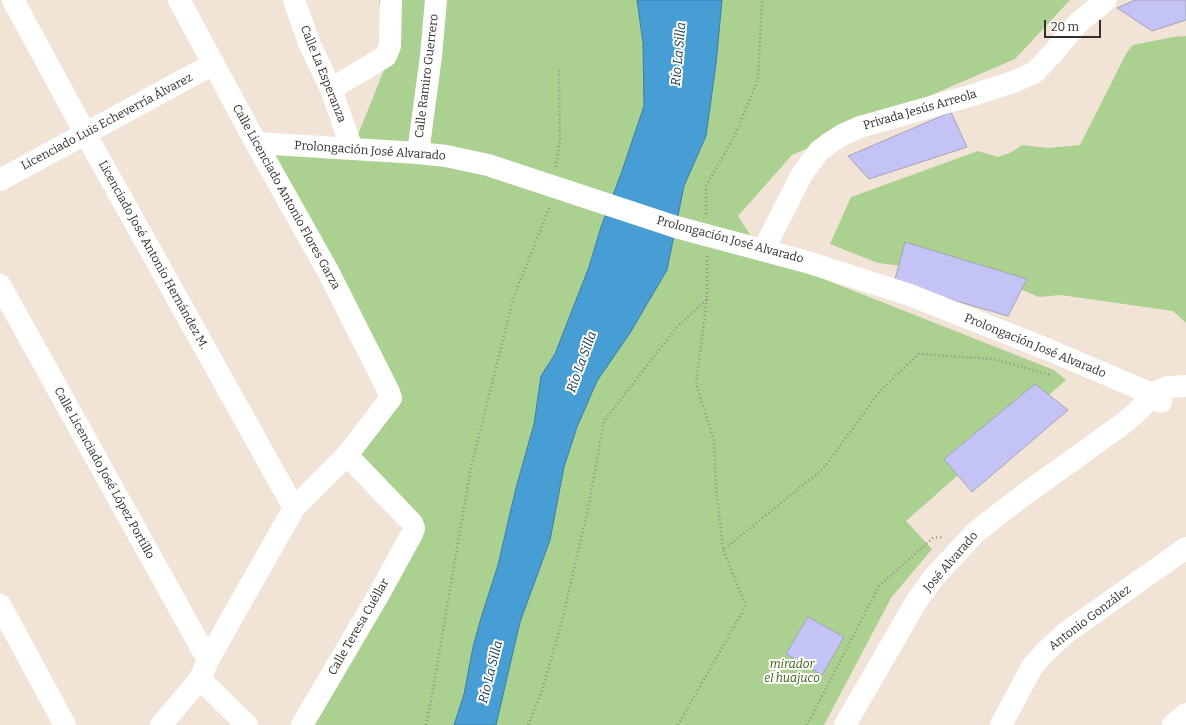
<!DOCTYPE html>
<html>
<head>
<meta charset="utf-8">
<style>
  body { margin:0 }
  #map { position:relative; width:1186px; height:725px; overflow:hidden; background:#f1e3d6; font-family:Bitter,serif }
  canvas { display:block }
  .scale { position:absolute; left:1044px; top:20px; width:57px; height:18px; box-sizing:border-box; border:2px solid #342f2a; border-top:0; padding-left:5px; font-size:12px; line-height:14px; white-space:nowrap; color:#342f2a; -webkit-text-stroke:3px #fff; paint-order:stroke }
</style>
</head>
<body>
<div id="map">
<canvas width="1186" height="725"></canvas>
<div class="scale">20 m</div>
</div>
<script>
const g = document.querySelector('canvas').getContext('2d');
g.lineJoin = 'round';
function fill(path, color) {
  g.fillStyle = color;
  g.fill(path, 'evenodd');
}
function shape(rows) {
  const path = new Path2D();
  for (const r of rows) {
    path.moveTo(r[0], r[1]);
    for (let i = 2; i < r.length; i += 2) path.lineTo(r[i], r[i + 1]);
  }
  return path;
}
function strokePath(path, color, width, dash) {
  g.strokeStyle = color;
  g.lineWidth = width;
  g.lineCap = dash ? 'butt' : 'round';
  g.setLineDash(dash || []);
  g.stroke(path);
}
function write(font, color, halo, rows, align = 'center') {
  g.font = font + ' Bitter,serif';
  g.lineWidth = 4;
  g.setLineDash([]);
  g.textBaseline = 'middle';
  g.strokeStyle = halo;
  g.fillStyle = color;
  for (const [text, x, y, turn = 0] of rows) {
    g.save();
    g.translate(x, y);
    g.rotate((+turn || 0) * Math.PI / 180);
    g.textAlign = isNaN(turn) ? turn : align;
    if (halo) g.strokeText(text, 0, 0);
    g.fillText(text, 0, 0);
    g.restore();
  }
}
const green = shape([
  [379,0,1070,0,1015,59,792,155,738,216,763,255,1054,370,1066,380,906,521,932,549,891,598,824,725,300,725,409,538,349,461,389,396,256,143,351,152,388,60],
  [1186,36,1186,323,1173,311,1061,295,1039,297,992,277,878,263,830,244,851,197,978,151,998,157,1012,152,1022,145,1048,148,1080,145,1127,52,1133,45,1173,37]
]);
const water = shape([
  [637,0,722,0,716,64,706,136,684,186,667,270,630,333,597,381,577,427,564,467,550,540,520,622,496,725,454,725,464,694,473,647,481,618,498,565,516,488,534,424,541,376,555,354,589,267,601,227,622,171,644,106,643,43,637,0]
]);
const building = shape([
  [1135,0,1186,0,1186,20,1152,31,1117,8,1135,0],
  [951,112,967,147,869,179,848,156,951,112],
  [905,242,1027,279,1008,316,894,283,905,242],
  [1035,384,1068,410,972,492,944,459,1035,384],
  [808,617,844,637,822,675,786,654,808,617]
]);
const path = shape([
  [556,167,560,140,559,69],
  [706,214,706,186,733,139,758,80,762,0],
  [707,299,696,384,714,440,716,488,723,550],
  [426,725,432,695,471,467,514,296,550,206],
  [528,725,542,691,562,621,588,509,604,421,677,327,707,299,707,256],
  [678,725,746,606,723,550,823,469,881,390,919,354,993,359,1051,375],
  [807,725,879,586,933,538,944,537]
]);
const minor = shape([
  [13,0,85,133,294,508],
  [294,0,310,45,331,89,352,149],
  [331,89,386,56,390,46,391,0],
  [256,143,418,153,446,156,488,165,676,227,807,262,910,295,1049,350,1152,394,1161,402],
  [418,153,431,56,436,0],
  [0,180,213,64],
  [764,249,802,174,819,151,831,142,844,134,860,127,973,95,1016,81,1035,72,1054,52,1077,24,1106,0],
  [0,285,208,660],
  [0,605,65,725],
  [200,679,247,725],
  [161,725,200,679,208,660,294,508,347,455,391,398,389,392,329,273,256,143,179,0],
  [302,725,379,594,412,534,414,528,412,523,347,455],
  [845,725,916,602,934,577,976,532,1021,497,1124,423,1139,410,1152,394,1168,387,1186,386],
  [1001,725,1032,667,1046,651,1067,632,1186,548],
  [1173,725,1186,714]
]);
const streetNames = [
  ["Calle La Esperanza",323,74,68],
  ["Calle Ramiro Guerrero",427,76,-83],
  ["Privada Jesús Arreola",920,110,-16],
  ["Licenciado Luis Echeverría Álvarez",107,122,-28],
  ["Prolongación José Alvarado",370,151,4],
  ["Calle Licenciado Antonio Flores Garza",286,197,61],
  ["Prolongación José Alvarado",730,240,15],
  ["Licenciado José Antonio Hernández M.",153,255,61],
  ["Prolongación José Alvarado",1035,346,22],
  ["Calle Licenciado José López Portillo",104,473,61],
  ["José Alvarado",951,562,-49],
  ["Antonio González",1090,618,-37],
  ["Calle Teresa Cuéllar",359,627,-60]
];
const parkNames = [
  ["mirador",792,665],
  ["el huajuco",792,679]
];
const waterNames = [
  ["Río La Silla",679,54,-85],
  ["Río La Silla",582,362,-70],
  ["Río La Silla",491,672,-76]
];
fill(green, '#aad190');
fill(water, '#469ed4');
strokePath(water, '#417da1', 1);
fill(building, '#c4c3f5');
strokePath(building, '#a3a3b4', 1);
strokePath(path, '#988e85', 2.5, [1, 3]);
strokePath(minor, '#fff', 22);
write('12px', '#342f2a', '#fff', streetNames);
write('italic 12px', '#365f0d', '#fff', parkNames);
write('italic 13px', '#0f354b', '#fff', waterNames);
</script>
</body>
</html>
